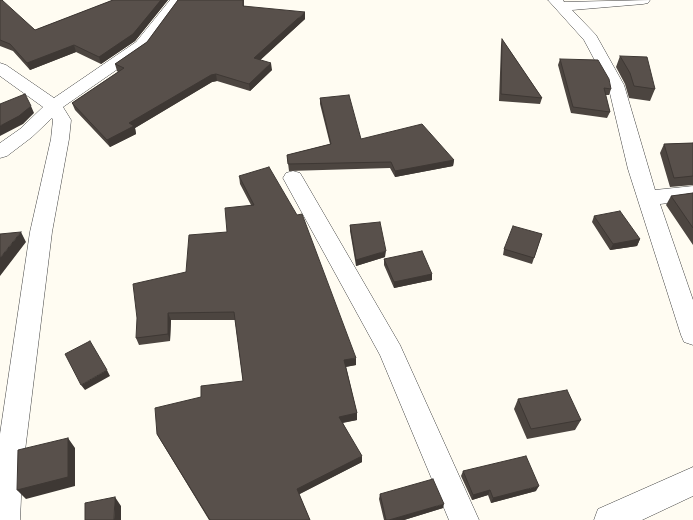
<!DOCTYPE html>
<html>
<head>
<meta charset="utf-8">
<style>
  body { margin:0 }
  canvas { display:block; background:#fffcf2 }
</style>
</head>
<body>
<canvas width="693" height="520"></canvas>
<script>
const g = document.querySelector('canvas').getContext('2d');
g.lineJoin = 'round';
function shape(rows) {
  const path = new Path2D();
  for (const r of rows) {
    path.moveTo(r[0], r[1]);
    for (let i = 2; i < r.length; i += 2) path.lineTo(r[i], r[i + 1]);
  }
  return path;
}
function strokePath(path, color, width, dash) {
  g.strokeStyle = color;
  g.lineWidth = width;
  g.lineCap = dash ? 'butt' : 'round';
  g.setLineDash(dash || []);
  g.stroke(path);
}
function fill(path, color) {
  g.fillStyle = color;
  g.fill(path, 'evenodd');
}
const street = shape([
  [170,0,184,0,148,48,63,107,71,120,69,139,52,232,22,475,20,520,0,520,0,434,30,232,51,139,53,120,52,118,32,137,7,156,0,158,0,143,20,129,43,107,0,76,0,63,6,65,54,98,136,42,170,0],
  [548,0,563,0,564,2,650,0,648,3,643,4,572,10,596,35,624,85,655,190,693,186,693,200,660,204,693,300,693,345,684,342,681,335,628,169,608,85,584,40,548,0],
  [293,171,300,173,303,178,400,345,479,520,449,520,380,355,283,178,286,173,293,171],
  [693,467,693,496,642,520,594,520,598,509,693,467]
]);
const wall = shape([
  [0,0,35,30,113,0,168,0,135,41,101,64,76,52,30,70,13,51,0,46],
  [178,0,244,0,244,6,305,19,260,60,272,70,250,91,217,81,212,82,135,128,136,134,110,147,75,110,72,103,118,72,117,71,115,64,147,42],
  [502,39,542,98,540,104,499,101,501,45],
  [620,56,655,89,650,101,629,98,625,84,616,67],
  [560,59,611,89,609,95,605,95,610,112,607,118,571,113,558,65],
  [320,98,361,139,454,160,453,166,395,177,390,168,289,171,287,155,330,144,320,104],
  [693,143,693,185,670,187,660,153,664,144],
  [239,176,356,365,346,367,357,413,357,420,343,423,362,462,299,494,310,520,209,520,161,441,157,434,201,397,243,381,235,320,171,320,170,341,139,345,136,338,186,272,227,232,251,205,240,184],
  [693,193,693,245,666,205,671,196],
  [594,216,640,239,637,246,610,250,592,222],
  [350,225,385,257,356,266,350,231],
  [542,234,532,264,503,255,504,249],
  [384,259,432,274,432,280,394,288,384,265],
  [518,399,581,420,575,430,527,439,514,409],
  [463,471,536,491,491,503,488,495,472,500,461,476],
  [380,494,443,508,404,520,384,520,379,499]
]);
const shadedWall = shape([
  [161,0,168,0,135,41,101,64,99,57],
  [305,12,305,19,255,65,254,58],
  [74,45,76,52,30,70,27,63],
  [271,63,272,70,250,91,249,84],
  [216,74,217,81,212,82,135,128,136,134,110,147,107,140,129,123,211,75],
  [31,106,34,113,23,124,0,136,0,126],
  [454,160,453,166,395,177,395,171],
  [21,232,26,242,0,276,0,258],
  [640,239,637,246,610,250,613,244],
  [386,251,385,257,356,266,356,260],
  [432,274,432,280,394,288,394,282],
  [168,313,171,320,170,341,168,334],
  [356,358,356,365,344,367,344,360],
  [107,370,110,376,85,390,81,385],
  [357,413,357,420,340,423,339,417],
  [68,438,75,448,75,486,26,499,17,490],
  [362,456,362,462,298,495,297,489],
  [539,486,536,491,491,503,493,498],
  [490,490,488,495,472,500,473,495],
  [115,497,121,506,121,520,114,520],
  [444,504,443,508,404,520,389,520]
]);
const building = shape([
  [0,0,2,0,35,30,113,0,161,0,133,34,99,57,74,45,27,63,10,44,0,40,0,0],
  [178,0,243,0,243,6,305,12,254,58,271,63,249,84,216,74,211,75,129,123,134,126,107,140,72,103,124,68,115,64,147,42,178,0],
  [502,39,542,98,501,94,502,39],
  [620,56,647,57,655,89,634,86,630,73,620,56],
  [560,59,598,60,609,79,611,89,604,88,610,112,573,107,560,59],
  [25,94,31,106,19,116,0,126,0,104,25,94],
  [349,95,361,139,422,124,454,160,395,171,391,162,288,164,287,155,331,144,320,98,349,95],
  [693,143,693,176,674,178,664,144,693,143],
  [269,167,297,215,302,214,356,358,344,360,357,413,339,417,362,456,297,489,310,520,210,520,157,434,155,408,201,397,201,386,243,381,234,312,168,313,168,334,136,338,137,318,133,284,186,272,189,235,227,232,225,208,254,205,239,176,269,167],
  [693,193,693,228,671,196,693,193],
  [620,211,640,239,613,244,594,216,620,211],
  [380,222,386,251,356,260,350,225,380,222],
  [513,226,542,234,534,258,504,249,513,226],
  [21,232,0,258,0,234,21,232],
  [422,251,432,274,394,282,384,259,422,251],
  [90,341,107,370,81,385,65,354,90,341],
  [567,390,581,420,531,429,518,399,567,390],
  [68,438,68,477,17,490,18,450,68,438],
  [526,456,539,486,493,498,490,490,473,495,463,471,526,456],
  [433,479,444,504,389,520,386,520,380,494,433,479],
  [115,497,114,520,85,520,85,503,115,497]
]);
strokePath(street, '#424242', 1);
fill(street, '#fff');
fill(wall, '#4c4540');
fill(shadedWall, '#3e3834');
fill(building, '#58504b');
strokePath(building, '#3e3834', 1);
</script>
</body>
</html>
